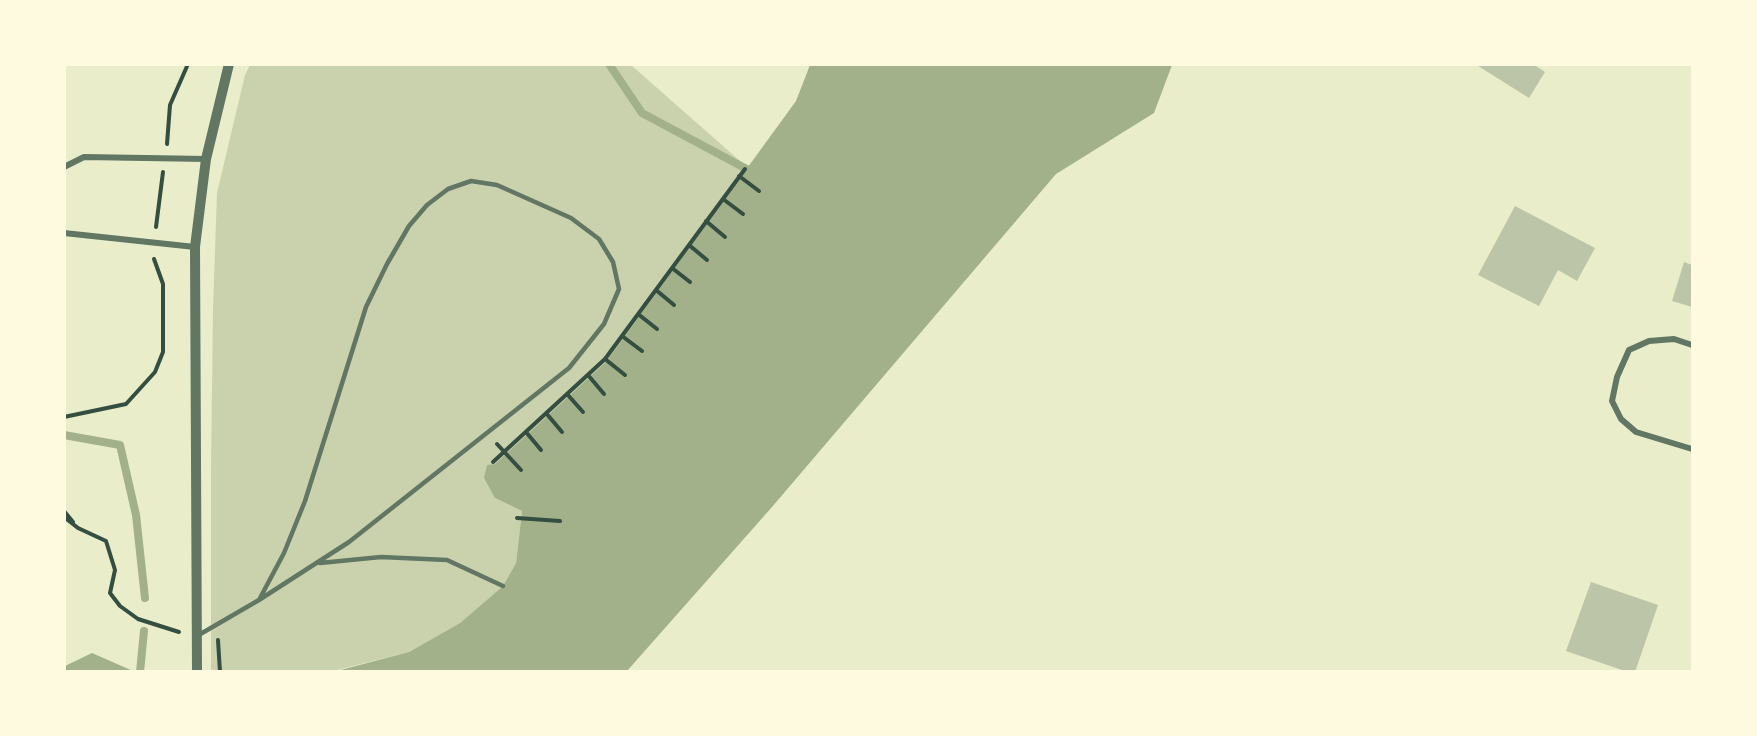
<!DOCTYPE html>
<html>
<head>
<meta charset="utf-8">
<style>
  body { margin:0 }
  #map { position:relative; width:1757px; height:736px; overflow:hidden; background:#e9edc9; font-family:"Open Sans",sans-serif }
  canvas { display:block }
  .frame { position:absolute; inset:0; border:66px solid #fefae0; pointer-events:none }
</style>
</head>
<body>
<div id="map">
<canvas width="1757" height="736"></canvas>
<div class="frame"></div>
</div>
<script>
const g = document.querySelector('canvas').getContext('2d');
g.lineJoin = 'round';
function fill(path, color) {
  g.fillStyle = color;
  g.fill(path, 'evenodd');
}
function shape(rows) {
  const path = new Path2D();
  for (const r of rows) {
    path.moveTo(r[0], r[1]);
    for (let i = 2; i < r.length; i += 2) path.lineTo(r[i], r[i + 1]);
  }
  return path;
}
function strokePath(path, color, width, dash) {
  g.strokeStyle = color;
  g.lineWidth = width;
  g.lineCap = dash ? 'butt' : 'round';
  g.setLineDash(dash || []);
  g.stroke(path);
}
const green = shape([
  [250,65,631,65,748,168,606,363,495,465,487,465,495,498,522,511,516,563,503,586,460,623,409,652,333,671,211,672,211,468,213,309,217,193,245,75]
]);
const water = shape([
  [810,65,1172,65,1154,113,1056,174,772,507,627,671,333,672,409,652,460,623,503,586,516,563,522,511,495,498,484,478,487,465,495,464,606,362,796,101],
  [92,653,133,671,65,671,65,666]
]);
const stream = shape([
  [609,64,642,113,756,174],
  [64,435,120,445,136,515,145,598],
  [140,672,144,631]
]);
const building = shape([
  [1475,64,1533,64,1545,72,1529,98],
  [1515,206,1595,248,1577,281,1558,270,1539,306,1478,275],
  [1684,262,1692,265,1692,307,1672,301],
  [1591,582,1658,605,1635,672,1628,672,1566,651]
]);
const path = shape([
  [167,144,170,105,188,64],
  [739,176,759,191],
  [723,199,743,214],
  [706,221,725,237],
  [156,227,163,172],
  [689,245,707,260],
  [672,268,690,282],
  [656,290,674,305],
  [638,314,657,329],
  [622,336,642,351],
  [605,359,625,375],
  [588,375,604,394],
  [567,394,583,412],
  [546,413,562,432],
  [64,417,126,404,155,372,163,352,163,284,154,259],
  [526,432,541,450],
  [497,444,521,470],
  [493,462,605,359,745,169],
  [64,511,73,522],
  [64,517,78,528,106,541,115,570,110,593,120,606,138,619,179,632],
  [517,518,560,521],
  [218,640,220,672]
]);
const service = shape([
  [320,563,381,557,447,560,503,586],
  [197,636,259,600,349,542,569,368,604,324,619,289,613,262,599,239,571,218,497,185,471,181,448,189,427,205,409,226,387,264,366,307,305,501,284,553,259,600]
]);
const minor = shape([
  [64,167,84,157,206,159],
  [64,233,195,247],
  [1692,345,1674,339,1649,341,1629,350,1617,377,1612,401,1621,419,1636,432,1692,449]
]);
const tertiary = shape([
  [197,672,195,247,206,159,229,64]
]);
fill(green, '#cad2ad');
fill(water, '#a3b18a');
strokePath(stream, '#a3b18a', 8);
fill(building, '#bcc5a7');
strokePath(path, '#344e41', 4);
strokePath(service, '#617663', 4.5);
strokePath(minor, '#617663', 6);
strokePath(tertiary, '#617663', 10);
</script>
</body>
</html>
